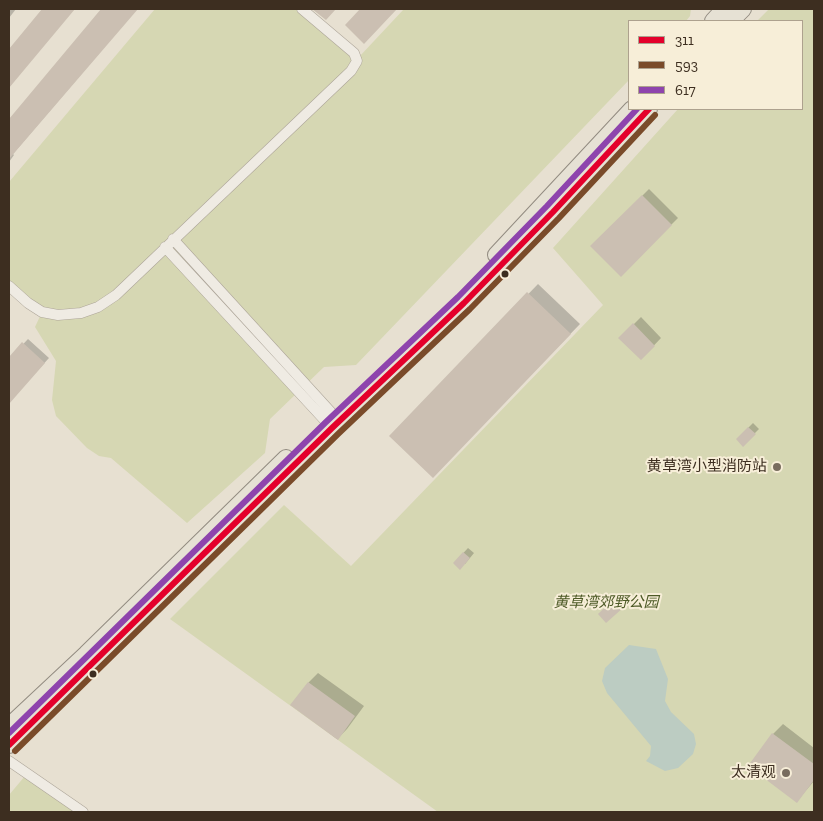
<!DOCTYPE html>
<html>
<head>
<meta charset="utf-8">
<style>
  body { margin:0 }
  #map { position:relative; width:823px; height:821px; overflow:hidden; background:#e7e0d1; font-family:"Zilla Slab",serif }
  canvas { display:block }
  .frame { position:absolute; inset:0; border:10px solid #3d2e20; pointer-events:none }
  .legend { position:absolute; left:628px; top:20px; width:175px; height:90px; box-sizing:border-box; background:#f7eed8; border:1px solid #ada18e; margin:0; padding:6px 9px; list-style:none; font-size:15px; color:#3d2e20 }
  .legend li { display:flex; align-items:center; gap:10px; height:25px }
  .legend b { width:25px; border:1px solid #ada18e }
</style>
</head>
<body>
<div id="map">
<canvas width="823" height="821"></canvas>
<div class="frame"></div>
<ul class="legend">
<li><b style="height:6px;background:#e4002b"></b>311</li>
<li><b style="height:6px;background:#7a4b2a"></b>593</li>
<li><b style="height:6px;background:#8e44ad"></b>617</li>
</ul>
</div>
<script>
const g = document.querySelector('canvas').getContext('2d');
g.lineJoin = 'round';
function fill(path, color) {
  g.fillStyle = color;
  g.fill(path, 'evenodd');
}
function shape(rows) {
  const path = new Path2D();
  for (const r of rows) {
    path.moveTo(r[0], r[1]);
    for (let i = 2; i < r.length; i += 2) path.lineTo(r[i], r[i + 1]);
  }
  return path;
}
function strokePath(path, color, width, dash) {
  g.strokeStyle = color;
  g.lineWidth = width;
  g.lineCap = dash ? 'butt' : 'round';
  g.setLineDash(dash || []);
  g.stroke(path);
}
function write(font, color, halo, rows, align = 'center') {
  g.font = font + ' "Zilla Slab","Noto Sans SC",serif';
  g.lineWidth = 4;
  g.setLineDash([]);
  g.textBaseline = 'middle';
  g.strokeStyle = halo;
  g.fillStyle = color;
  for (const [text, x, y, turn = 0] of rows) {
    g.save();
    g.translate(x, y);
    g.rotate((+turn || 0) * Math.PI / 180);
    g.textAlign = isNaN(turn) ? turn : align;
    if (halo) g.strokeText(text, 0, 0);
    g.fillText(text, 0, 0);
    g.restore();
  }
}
const green = shape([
  [155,9,302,9,359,57,404,9,691,9,690,16,686,21,629,21,629,80,356,365,324,367,270,419,265,453,187,523,111,458,99,456,87,448,56,416,52,400,56,361,35,327,42,312,9,286,9,182],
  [769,9,814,9,814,812,438,812,170,619,284,505,351,566,603,305,553,248,678,109,802,109,802,21,757,21],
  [25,776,76,812,9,812,9,795]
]);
const water = shape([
  [629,645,656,649,668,679,665,701,671,712,694,734,696,744,693,754,678,768,665,771,646,761,650,756,651,746,607,693,602,681,605,668]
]);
const shadow = shape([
  [9,9,16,9,9,18],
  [44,9,74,9,9,87,9,51],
  [102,9,137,9,13,154,14,155,9,162,9,122],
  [649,189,678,218,621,275,592,246],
  [538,284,580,324,442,467,391,436],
  [641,317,661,338,641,359,620,338],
  [28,339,49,358,9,402,9,359],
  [753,423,759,429,743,445,737,439],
  [468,548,474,553,465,564,454,563],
  [620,594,627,602,607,621,600,614],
  [318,673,364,706,347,729,337,739,292,705,309,682],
  [783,724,814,748,814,781,797,801,749,766,773,734]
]);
const building = shape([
  [42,9,75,9,9,88,9,49],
  [101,9,138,9,9,159,9,119],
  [312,9,336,9,326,20],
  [360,9,397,9,364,44,345,25],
  [642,195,672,225,621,277,590,246],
  [527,292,571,334,433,478,389,436],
  [633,323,655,346,641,360,618,338],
  [22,342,45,363,9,404,9,357],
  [748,427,756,434,743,447,736,439],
  [463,552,470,558,460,570,453,563],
  [615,598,624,607,606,623,598,614],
  [308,682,355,716,338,740,290,705],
  [772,733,814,764,814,780,797,803,748,766]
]);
const minor = shape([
  [173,239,339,421],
  [165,247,332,428],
  [9,286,28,303,42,312,58,315,81,313,98,307,116,295,351,71,357,61,354,53,302,9],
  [9,761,83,812]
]);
const primary = shape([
  [713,21,724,9],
  [731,21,743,9],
  [496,255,632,109],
  [9,726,86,654,286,458],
  [9,745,332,428,464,303,553,212,649,109]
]);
const bus1 = shape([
  [9,745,332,428,464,303,553,212,649,109]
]);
const bus2 = shape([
  [15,751,338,434,470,309,559,218,655,115]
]);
const bus3 = shape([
  [9,733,326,422,458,297,547,206,637,109]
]);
const markers = [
  [505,274,4.5,"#3d2e20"],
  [777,467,5,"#786c5e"],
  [93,674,4.5,"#3d2e20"],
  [786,773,5,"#786c5e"]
];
const poiNames = [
  ["黄草湾小型消防站",767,467],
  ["太清观",776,773]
];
const parkNames = [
  ["黄草湾郊野公园",606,603]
];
fill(green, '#d6d7b3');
fill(water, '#bcccc2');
fill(shadow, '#0003');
fill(building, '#cbbfb2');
strokePath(minor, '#ada599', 11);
strokePath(primary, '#928b80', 18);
strokePath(minor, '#efebe3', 10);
strokePath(primary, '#e6e1d4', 16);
strokePath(bus1, '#e4002b', 6);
strokePath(bus2, '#7a4b2a', 6);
strokePath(bus3, '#8e44ad', 6);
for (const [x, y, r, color] of markers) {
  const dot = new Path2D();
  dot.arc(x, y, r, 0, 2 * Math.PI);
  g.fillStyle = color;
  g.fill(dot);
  strokePath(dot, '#f7eed8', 2);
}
write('15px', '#3d2e20', '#f7eed8', poiNames, 'right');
write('italic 15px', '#4d5a26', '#f7eed8', parkNames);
</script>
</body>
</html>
